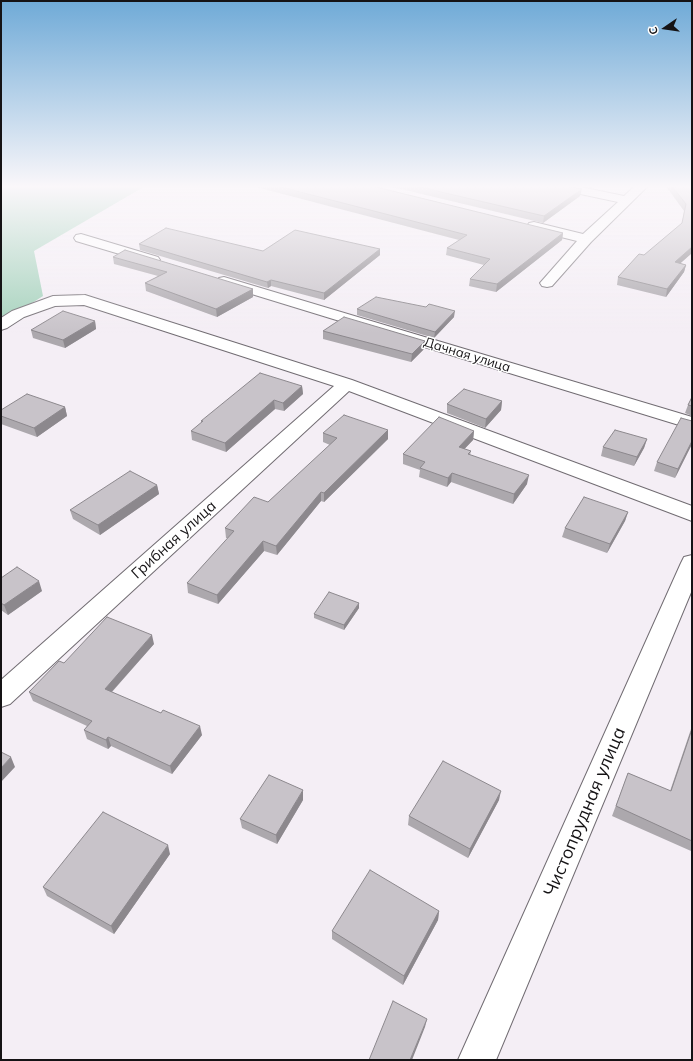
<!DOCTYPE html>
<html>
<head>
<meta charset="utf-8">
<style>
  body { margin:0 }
  #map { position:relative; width:693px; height:1061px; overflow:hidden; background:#f4eef5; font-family:Mulish,sans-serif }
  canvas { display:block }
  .frame { position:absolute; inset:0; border:2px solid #151315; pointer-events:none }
  .north { position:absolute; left:645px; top:8px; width:40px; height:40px; -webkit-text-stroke:3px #fff; paint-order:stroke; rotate:257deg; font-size:11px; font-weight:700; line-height:16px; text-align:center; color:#151315 }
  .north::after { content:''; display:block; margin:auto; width:14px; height:18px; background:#151315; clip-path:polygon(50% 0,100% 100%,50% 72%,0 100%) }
</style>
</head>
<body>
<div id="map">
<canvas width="693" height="1061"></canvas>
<div class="frame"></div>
<div class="north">С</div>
</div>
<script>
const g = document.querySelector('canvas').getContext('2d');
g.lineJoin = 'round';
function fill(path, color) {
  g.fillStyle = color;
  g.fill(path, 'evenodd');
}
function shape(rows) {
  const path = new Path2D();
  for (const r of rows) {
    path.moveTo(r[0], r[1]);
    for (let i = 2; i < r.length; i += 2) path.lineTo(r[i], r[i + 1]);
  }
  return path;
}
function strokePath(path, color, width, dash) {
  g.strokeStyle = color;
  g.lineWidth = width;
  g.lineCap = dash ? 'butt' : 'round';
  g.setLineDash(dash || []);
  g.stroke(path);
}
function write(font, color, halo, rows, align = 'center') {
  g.font = font + ' Mulish,sans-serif';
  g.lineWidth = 3;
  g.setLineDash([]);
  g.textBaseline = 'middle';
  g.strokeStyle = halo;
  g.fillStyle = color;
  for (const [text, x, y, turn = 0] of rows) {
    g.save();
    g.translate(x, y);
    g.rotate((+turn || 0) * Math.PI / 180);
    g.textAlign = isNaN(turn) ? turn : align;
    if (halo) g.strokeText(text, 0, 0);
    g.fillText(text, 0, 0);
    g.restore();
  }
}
const green = shape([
  [1,185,147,185,34,251,43,296,1,323]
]);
const street = shape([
  [550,185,571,185,624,196,636,185,649,185,591,242,552,286,547,287,542,286,540,283,577,241,529,229,527,226,529,223,534,222,583,234,618,202,552,188,550,185],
  [81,234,158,257,160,260,158,263,153,264,76,241,74,238,76,235,81,234],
  [224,277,692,417,692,429,219,284,217,281,219,278,224,277],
  [85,295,352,380,692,506,692,521,349,391,10,704,1,707,1,680,334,386,84,305,55,306,24,317,7,328,1,330,1,318,12,311,53,296,85,295],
  [692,555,692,590,496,1060,458,1060,681,563,684,557,692,555]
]);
const wall = shape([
  [248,185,368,185,563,233,562,240,496,292,469,286,470,279,484,265,446,255,447,248,459,240],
  [384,185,561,185,580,196,543,223],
  [576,185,595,185,591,188],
  [665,185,692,185,692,253,680,263,686,265,684,272,666,297,617,285,618,277,682,224,684,211],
  [139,244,263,251,380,249,380,255,324,300,271,286,268,288,140,250],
  [113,257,253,289,253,297,217,317,146,291,145,283,158,276,114,264],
  [357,309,454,317,434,338,357,315],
  [95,321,96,329,65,348,33,338,31,330],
  [323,331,424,349,411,362,323,339],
  [302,386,303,394,284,411,275,409,226,452,192,440,191,431,201,423,201,421],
  [692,397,692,416,685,413,688,405],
  [502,401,501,410,485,428,447,413,447,404],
  [65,407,67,416,37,437,1,424,1,410],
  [692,421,692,444,675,478,654,471,657,462],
  [388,430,388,439,324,502,321,501,277,555,264,551,218,604,188,593,187,583,228,538,226,538,225,528,268,502,330,445,323,442,323,433],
  [474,431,473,440,464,449,471,451,470,455,527,484,513,504,451,482,447,487,419,477,420,470,403,464,403,454],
  [647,439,644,448,634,466,601,456,603,447],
  [157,485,159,494,100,535,73,519,70,510],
  [628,512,625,521,607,553,562,537,565,528],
  [1,578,42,591,8,615,1,610],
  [359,608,344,630,314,618,314,614],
  [154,644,112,692,202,735,172,774,111,746,108,749,87,739,84,730,87,726,33,701,29,692,64,663],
  [692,726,692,850,691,851,612,816,628,773,670,791],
  [303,800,277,844,242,828,240,819],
  [499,800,468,858,408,825,409,816],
  [170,854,114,934,47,896,43,887],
  [439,911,438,920,403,985,332,939,332,931]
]);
const shadedWall = shape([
  [592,185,595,185,591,188],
  [582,189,580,196,543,223,544,216],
  [563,233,562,240,496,292,497,284],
  [692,247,692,253,673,270,675,262],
  [380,249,380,255,324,300,324,293],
  [686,265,684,272,666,297,667,289],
  [271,280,271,286,268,288,267,282],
  [253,289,253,297,217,317,216,309],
  [455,311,454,317,434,338,435,332],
  [95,321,96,329,65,348,63,340],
  [425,341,424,349,411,362,412,354],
  [302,386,303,394,284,411,283,403],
  [274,400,275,409,226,452,225,443],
  [502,401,501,410,485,428,486,419],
  [65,407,67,416,37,437,34,428],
  [388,430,388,439,324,502,324,493],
  [474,431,473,440,458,456,459,447],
  [647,439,644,448,634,466,637,457],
  [692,441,692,444,675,478,678,469],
  [452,473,451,482,447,487,448,478],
  [529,475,527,484,513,504,514,494],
  [157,485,159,494,100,535,98,525],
  [321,492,321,501,277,555,276,546],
  [628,512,625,521,607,553,610,544],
  [263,541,264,551,218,604,217,595],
  [39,581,42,591,8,615,4,605],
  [359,603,359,608,344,630,344,625],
  [152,635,154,644,107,697,105,689],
  [200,726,202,735,172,774,170,766],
  [108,737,111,746,108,749,106,740],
  [11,757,15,767,1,782,1,768],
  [303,790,303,800,277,844,276,835],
  [501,791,499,800,468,858,470,849],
  [168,845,170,854,114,934,111,926],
  [439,911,438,920,403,985,404,976],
  [427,1019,425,1027,412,1060,410,1060]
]);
const building = shape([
  [273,185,368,185,563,233,497,284,470,279,490,259,447,248,467,235,273,185],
  [411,185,561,185,582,189,544,216,411,185],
  [671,185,692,185,692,247,675,262,686,265,667,289,618,277,639,254,644,255,682,223,686,204,671,185],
  [166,228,263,251,295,230,380,249,324,293,271,280,267,282,139,244,166,228],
  [125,250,253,289,216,309,145,283,167,272,113,257,125,250],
  [376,297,426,307,429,304,455,311,435,332,357,309,376,297],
  [63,311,95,321,63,340,31,330,63,311],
  [344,317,425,341,412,354,323,331,344,317],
  [260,373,302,386,283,403,274,400,225,443,191,431,203,421,201,421,260,373],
  [464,389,502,401,486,419,447,404,464,389],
  [27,394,65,407,34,428,1,416,1,410,27,394],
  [692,397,692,406,688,405,692,397],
  [344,415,388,430,324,493,321,492,276,546,263,541,217,595,187,583,234,531,225,528,254,497,268,502,337,438,323,433,344,415],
  [439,417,474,431,459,447,471,451,468,454,529,475,514,494,452,473,448,478,420,468,425,462,403,454,439,417],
  [681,418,692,421,692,441,678,469,657,462,681,418],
  [615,430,647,439,637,457,603,447,615,430],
  [130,471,157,485,98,525,70,510,130,471],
  [584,497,628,512,610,544,565,528,584,497],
  [17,567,39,581,4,605,1,603,1,578,17,567],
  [329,592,359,603,344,625,314,614,329,592],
  [107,617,152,635,105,689,161,713,163,710,200,726,170,766,108,737,106,740,84,730,92,721,29,692,59,661,64,663,107,617],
  [692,729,692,841,616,806,628,773,671,791,692,729],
  [1,752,11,757,1,768,1,752],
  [443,761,501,791,470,849,409,816,443,761],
  [269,775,303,790,276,835,240,819,269,775],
  [103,812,168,845,111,926,43,887,103,812],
  [370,870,439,911,404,976,332,931,370,870],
  [393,1001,427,1019,410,1060,369,1060,393,1001]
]);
const farStreetnames = [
  ["Дачная улица",467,355,17]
];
const streetNames = [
  ["Грибная улица",174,540,-42]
];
const nearStreetnames = [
  ["Чистопрудная улица",585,812,-67]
];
fill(green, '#a5d2bc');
strokePath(street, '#716c72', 2);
fill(street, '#fff');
fill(wall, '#aca8ad');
fill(shadedWall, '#8c888d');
fill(building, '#c8c3c9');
strokePath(building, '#8c888d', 1);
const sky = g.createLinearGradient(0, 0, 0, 333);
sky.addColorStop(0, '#6faad7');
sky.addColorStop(0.56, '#faf7fa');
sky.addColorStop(1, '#faf7fa00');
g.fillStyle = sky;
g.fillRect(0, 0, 693, 333);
write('13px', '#151315', '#fff', farStreetnames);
write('15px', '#151315', '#fff', streetNames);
write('18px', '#151315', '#fff', nearStreetnames);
</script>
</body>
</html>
